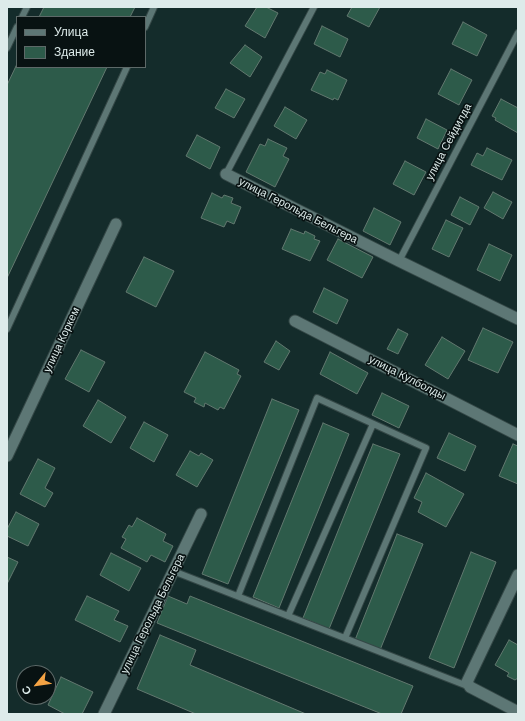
<!DOCTYPE html>
<html>
<head>
<meta charset="utf-8">
<style>
  body { margin:0 }
  #map { position:relative; width:525px; height:721px; overflow:hidden; background:#142c2b; font-family:Helvetica,sans-serif }
  canvas { display:block }
  .frame { position:absolute; inset:0; border:8px solid #ddebea; pointer-events:none }
  .legend { position:absolute; left:16px; top:16px; width:130px; height:52px; box-sizing:border-box; background:#081212; border:1px solid #5d6968; margin:0; padding:5px 7px; list-style:none; font-size:12px; color:#ddebea }
  .legend li { display:flex; align-items:center; gap:8px; height:20px }
  .legend b { width:20px; border:1px solid #5d6968 }
  .north { position:absolute; left:16px; top:665px; width:40px; height:40px; box-sizing:border-box; background:#081212; border:1px solid #5d6968; border-radius:50%; rotate:241deg; font-size:11px; font-weight:700; line-height:16px; text-align:center; color:#ddebea }
  .north::after { content:''; display:block; margin:auto; width:14px; height:18px; background:#f4a344; clip-path:polygon(50% 0,100% 100%,50% 72%,0 100%) }
</style>
</head>
<body>
<div id="map">
<canvas width="525" height="721"></canvas>
<div class="frame"></div>
<ul class="legend">
<li><b style="height:5px;background:#5d7775"></b>Улица</li>
<li><b style="height:11px;background:#2d5b4a"></b>Здание</li>
</ul>
<div class="north">С</div>
</div>
<script>
const g = document.querySelector('canvas').getContext('2d');
g.lineJoin = 'round';
function fill(path, color) {
  g.fillStyle = color;
  g.fill(path, 'evenodd');
}
function shape(rows) {
  const path = new Path2D();
  for (const r of rows) {
    path.moveTo(r[0], r[1]);
    for (let i = 2; i < r.length; i += 2) path.lineTo(r[i], r[i + 1]);
  }
  return path;
}
function strokePath(path, color, width, dash) {
  g.strokeStyle = color;
  g.lineWidth = width;
  g.lineCap = dash ? 'butt' : 'round';
  g.setLineDash(dash || []);
  g.stroke(path);
}
function write(font, color, halo, rows, align = 'center') {
  g.font = font + ' Helvetica,sans-serif';
  g.lineWidth = 3.5;
  g.setLineDash([]);
  g.textBaseline = 'middle';
  g.strokeStyle = halo;
  g.fillStyle = color;
  for (const [text, x, y, turn = 0] of rows) {
    g.save();
    g.translate(x, y);
    g.rotate((+turn || 0) * Math.PI / 180);
    g.textAlign = isNaN(turn) ? turn : align;
    if (halo) g.strokeText(text, 0, 0);
    g.fillText(text, 0, 0);
    g.restore();
  }
}
const building = shape([
  [44,7,135,7,130,17,39,17,44,7],
  [257,7,266,7,278,13,265,38,245,26,257,7],
  [352,7,380,7,369,27,347,16,352,7],
  [463,22,487,35,477,56,452,44,463,22],
  [322,26,348,39,340,57,314,44,322,26],
  [245,45,262,57,250,77,230,63,245,45],
  [17,64,17,67,107,67,7,278,7,85,17,64],
  [451,69,472,80,459,105,438,94,451,69],
  [327,70,347,80,338,100,334,98,333,100,311,90,320,72,325,74,327,70],
  [226,89,245,99,234,118,215,108,226,89],
  [501,99,518,108,518,133,495,120,496,118,492,116,501,99],
  [285,107,307,120,296,139,274,126,285,107],
  [426,119,447,130,438,149,417,138,426,119],
  [197,135,220,147,210,169,186,156,197,135],
  [268,139,287,148,283,156,289,159,275,187,246,172,260,144,265,146,268,139],
  [487,148,512,160,502,180,471,165,477,153,483,156,487,148],
  [405,161,426,172,414,195,393,184,405,161],
  [493,192,512,202,503,219,484,208,493,192],
  [212,193,222,198,224,195,233,198,231,203,241,207,234,224,227,221,224,227,201,218,212,193],
  [460,197,479,207,470,225,451,215,460,197],
  [374,208,401,222,390,245,363,231,374,208],
  [446,220,463,228,449,257,432,249,446,220],
  [291,229,304,234,305,231,315,236,314,239,320,241,310,261,282,249,291,229],
  [338,239,373,257,362,278,327,260,338,239],
  [489,244,512,255,500,281,477,270,489,244],
  [144,257,174,271,156,307,126,292,144,257],
  [324,288,348,300,337,324,313,312,324,288],
  [483,328,513,342,498,373,468,360,483,328],
  [398,329,408,334,398,354,387,349,398,329],
  [442,337,465,351,448,379,425,365,442,337],
  [276,341,290,351,279,370,264,362,276,341],
  [81,350,105,362,89,392,65,379,81,350],
  [205,352,239,370,237,374,241,376,224,409,220,407,218,410,205,403,204,407,194,402,196,398,184,392,205,352],
  [330,352,368,373,357,394,320,374,330,352],
  [382,393,409,406,399,428,372,415,382,393],
  [272,399,299,410,228,584,202,574,272,399],
  [98,400,126,417,111,443,83,426,98,400],
  [144,422,168,435,154,462,130,448,144,422],
  [323,423,349,434,279,608,253,597,323,423],
  [449,433,476,446,465,471,437,458,449,433],
  [373,444,400,454,329,629,303,618,373,444],
  [513,444,518,446,518,484,499,476,513,444],
  [190,451,199,456,201,453,213,460,197,487,176,475,190,451],
  [38,459,55,468,45,488,53,493,45,507,20,494,38,459],
  [426,473,464,494,446,527,418,512,422,502,414,498,426,473],
  [16,512,39,524,28,546,7,536,7,529,16,512],
  [137,518,166,534,163,541,173,546,165,562,151,555,147,562,121,548,126,539,122,537,129,525,132,527,137,518],
  [397,534,423,544,380,650,355,640,397,534],
  [471,552,496,562,454,668,429,658,471,552],
  [111,553,141,568,129,591,100,575,111,553],
  [7,557,18,562,7,584,7,557],
  [87,596,119,611,114,620,128,626,120,642,75,620,87,596],
  [168,596,187,604,190,596,413,686,401,714,382,714,157,623,168,596],
  [160,635,196,650,190,665,306,714,196,714,137,689,160,635],
  [509,640,518,645,518,678,515,680,507,676,509,673,495,665,509,640],
  [61,677,93,692,82,714,65,714,48,705,61,677]
]);
const service = shape([
  [22,17,27,7],
  [145,27,154,7],
  [7,48,17,27],
  [226,174,314,7],
  [399,261,518,33],
  [7,329,127,67],
  [173,571,470,687],
  [238,596,317,398,426,448,345,638],
  [288,616,373,424]
]);
const minor = shape([
  [226,174,399,261,518,319],
  [295,321,518,435],
  [7,456,116,224],
  [518,575,467,682,470,687,518,712],
  [104,714,201,514]
]);
const streetNames = [
  ["улица Сейдилда",449,142,-62],
  ["улица Герольда Бельгера",298,211,27],
  ["улица Коркем",62,340,-65],
  ["улица Кулболды",407,378,27],
  ["улица Герольда Бельгера",153,614,-64]
];
fill(building, '#2d5b4a');
strokePath(building, '#62786f', 1);
strokePath(service, '#354847', 8);
strokePath(minor, '#354847', 13);
strokePath(service, '#5d7775', 6);
strokePath(minor, '#5d7775', 11);
write('11px', '#ddebea', '#081212', streetNames);
</script>
</body>
</html>
